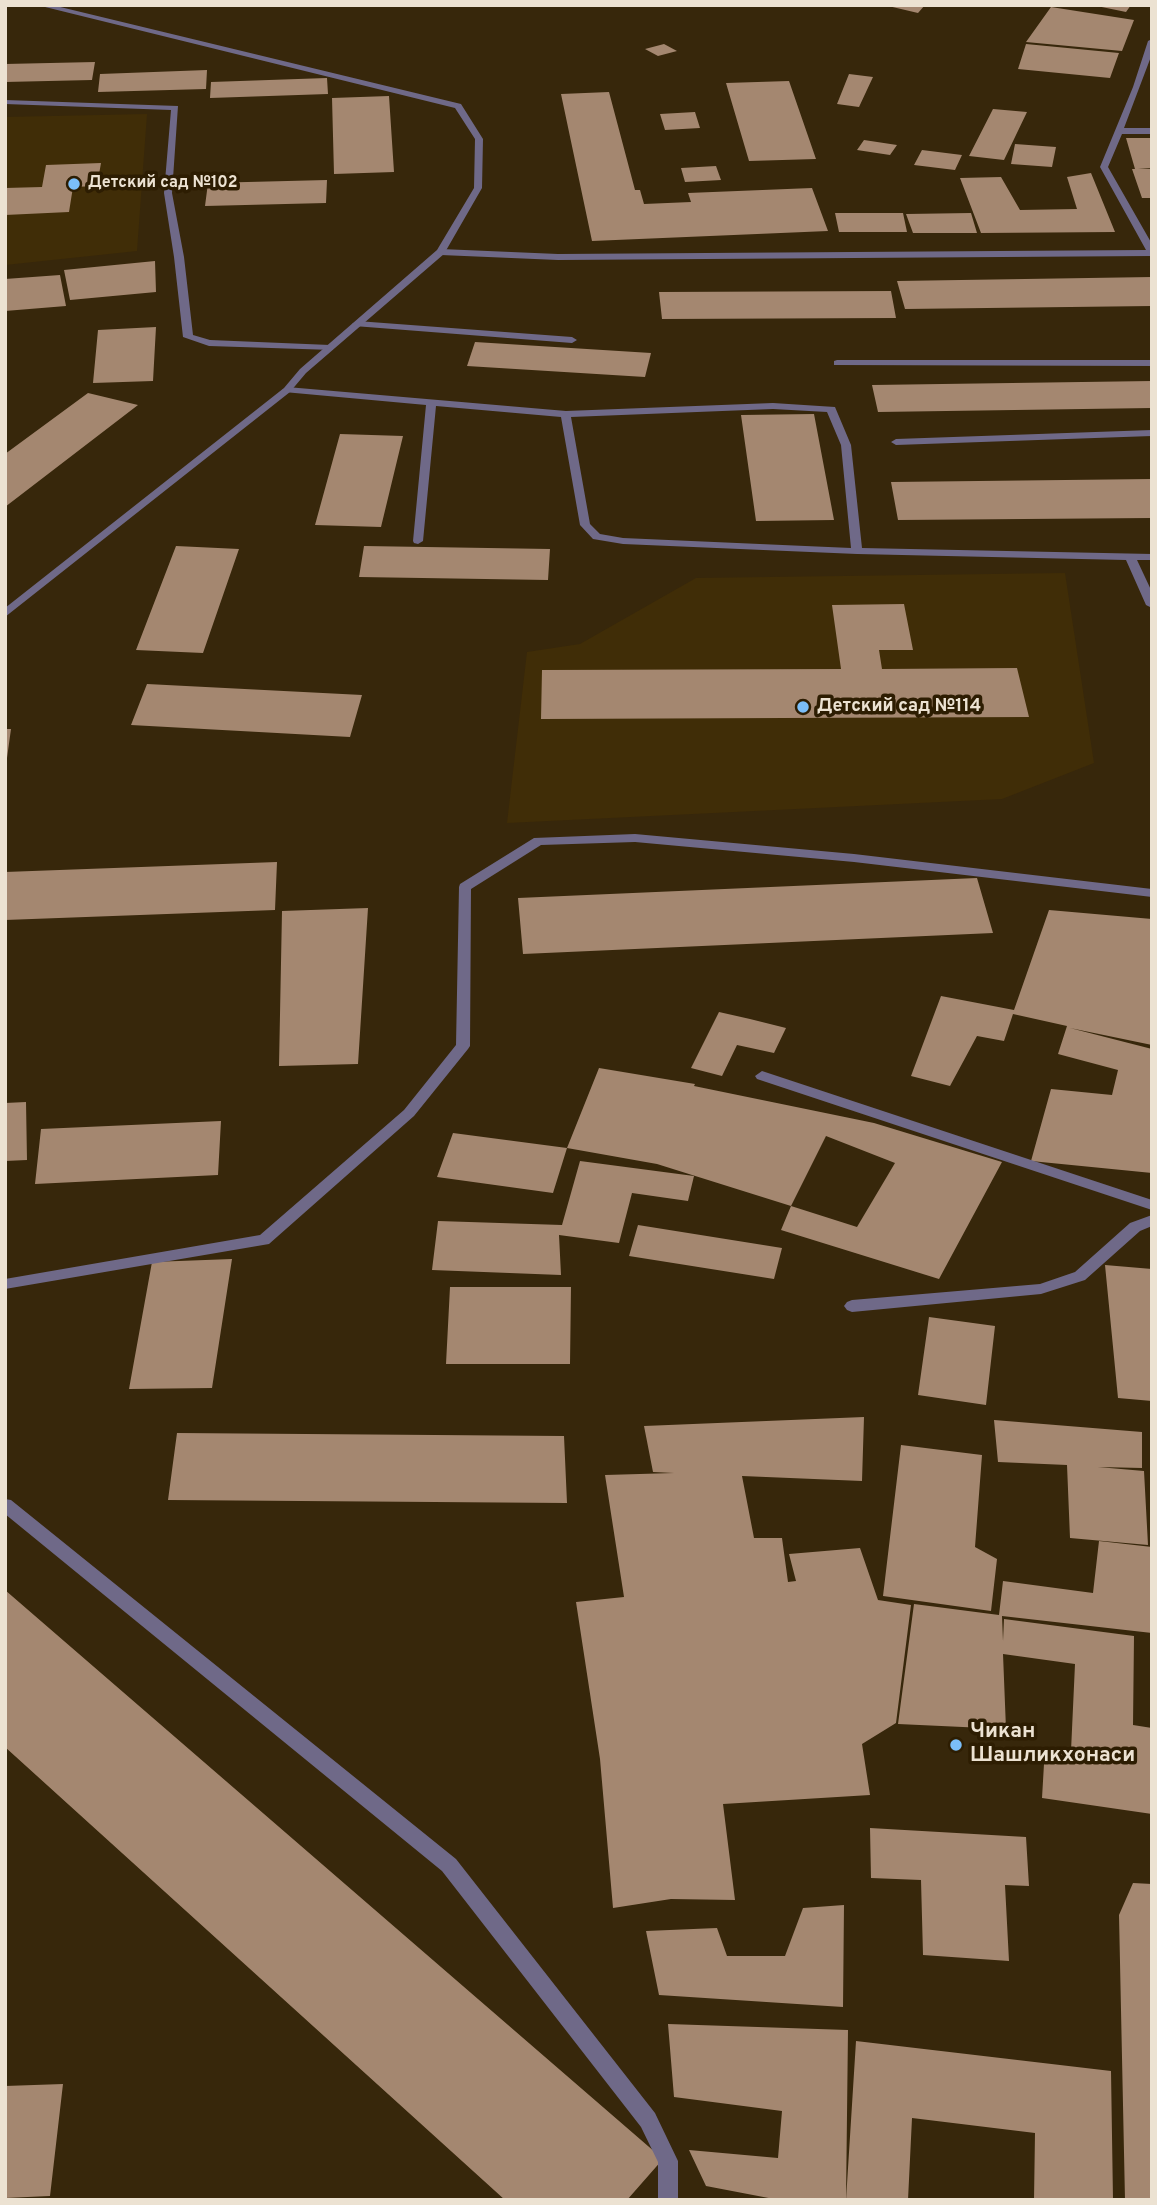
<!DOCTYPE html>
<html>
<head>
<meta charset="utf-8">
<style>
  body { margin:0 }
  #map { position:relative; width:1157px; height:2205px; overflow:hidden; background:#37270b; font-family:Overpass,sans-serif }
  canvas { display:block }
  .frame { position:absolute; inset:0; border:7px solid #ece2d2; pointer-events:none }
</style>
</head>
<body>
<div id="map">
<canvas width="1157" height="2205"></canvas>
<div class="frame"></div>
</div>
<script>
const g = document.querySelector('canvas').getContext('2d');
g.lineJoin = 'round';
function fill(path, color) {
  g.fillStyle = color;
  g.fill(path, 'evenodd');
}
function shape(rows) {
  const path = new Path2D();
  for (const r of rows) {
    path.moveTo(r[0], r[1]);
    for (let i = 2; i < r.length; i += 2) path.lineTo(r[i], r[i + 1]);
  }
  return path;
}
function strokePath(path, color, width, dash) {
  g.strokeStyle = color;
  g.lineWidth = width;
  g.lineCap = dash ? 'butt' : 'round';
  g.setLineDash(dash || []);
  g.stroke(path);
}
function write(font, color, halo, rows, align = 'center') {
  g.font = font + ' Overpass,sans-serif';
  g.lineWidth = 7;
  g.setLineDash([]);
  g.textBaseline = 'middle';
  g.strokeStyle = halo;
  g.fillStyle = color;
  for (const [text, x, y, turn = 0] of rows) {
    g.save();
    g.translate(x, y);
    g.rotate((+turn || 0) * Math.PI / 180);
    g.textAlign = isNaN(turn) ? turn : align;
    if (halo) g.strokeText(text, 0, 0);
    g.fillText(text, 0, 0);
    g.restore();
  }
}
const built = shape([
  [147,114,137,251,5,265,5,117],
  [1065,573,1094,763,1002,799,507,823,527,652,580,644,696,578]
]);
const building = shape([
  [884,5,925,5,918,13],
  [1092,5,1131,5,1126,12],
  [1051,7,1134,20,1122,51,1026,42],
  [664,44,677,51,658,56,645,49],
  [1026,44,1119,53,1110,78,1018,69],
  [95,62,92,80,5,82,5,64],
  [207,70,206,89,98,92,100,74],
  [849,74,873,77,859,107,837,104],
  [327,78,328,94,210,98,211,82],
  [789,81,816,159,749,161,726,83],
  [609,92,635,190,640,190,644,204,691,202,688,193,812,188,828,231,592,241,561,94],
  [389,96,394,172,334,174,332,98],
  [993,109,1027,112,1004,160,969,156],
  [695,112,700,128,665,130,660,114],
  [1126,138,1152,138,1152,168,1138,168,1152,169,1152,198,1142,198,1132,169,1135,169],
  [864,140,897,145,890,155,857,150],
  [1015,144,1056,147,1052,167,1011,164],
  [922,150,962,155,955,170,914,165],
  [101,163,97,186,73,187,69,212,5,215,5,188,42,187,46,165],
  [716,166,721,180,685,182,681,168],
  [1091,173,1115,232,981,233,960,178,1001,177,1020,210,1077,209,1067,177],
  [327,180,326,203,205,206,208,183],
  [835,213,903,213,907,232,839,232],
  [971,213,977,233,913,233,906,214],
  [155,261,156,292,70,300,64,270],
  [60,275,66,306,5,311,5,279],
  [1152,277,1152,306,905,309,897,281],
  [891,291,896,318,662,319,659,292],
  [156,327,153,381,93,383,98,330],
  [475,342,651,353,645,377,467,366],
  [1152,381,1152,408,878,412,872,385],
  [88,393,138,405,5,507,5,454],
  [814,414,834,520,756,521,741,415],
  [340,434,403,436,381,527,315,525],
  [1152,479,1152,518,898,520,891,482],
  [176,546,239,549,203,653,136,650],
  [364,546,550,549,548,580,359,577],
  [904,604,913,650,879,650,882,669,1017,668,1029,717,541,719,542,670,841,669,832,605],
  [147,684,362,695,350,737,131,725],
  [5,729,11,729,7,758,5,758],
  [277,862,275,910,5,920,5,872],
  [977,878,993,933,523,954,518,898],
  [368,908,358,1064,279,1066,282,911],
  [1049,910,1152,919,1152,1045,1070,1028,1152,1049,1152,1173,1031,1161,1051,1089,1112,1095,1118,1070,1058,1054,1067,1026,1013,1014,1004,1041,977,1036,950,1086,911,1076,941,996,1014,1010],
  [719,1012,750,1019,786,1028,774,1053,737,1045,722,1076,691,1068],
  [599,1068,695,1084,694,1086,874,1123,1002,1162,939,1279,781,1230,791,1206,857,1227,895,1163,826,1136,791,1206,657,1164,567,1148],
  [26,1102,27,1160,5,1161,5,1103],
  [221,1121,218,1175,35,1184,41,1129],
  [453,1133,567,1148,553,1193,437,1177],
  [580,1161,694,1176,688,1201,632,1193,619,1243,559,1235,561,1275,432,1270,438,1221,562,1225],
  [638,1225,782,1248,774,1279,629,1256],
  [232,1259,212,1388,129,1389,152,1262],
  [1105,1265,1152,1269,1152,1401,1118,1398],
  [450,1287,571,1287,570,1364,446,1364],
  [929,1317,995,1326,986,1405,918,1395],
  [864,1417,862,1481,742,1476,754,1538,782,1538,788,1582,796,1581,789,1554,860,1548,878,1600,911,1605,896,1723,862,1744,870,1795,723,1804,735,1900,671,1899,613,1908,600,1759,576,1602,624,1597,605,1475,674,1473,653,1472,644,1426],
  [994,1420,1142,1432,1142,1468,1098,1467,1144,1471,1148,1545,1070,1538,1067,1465,998,1462],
  [177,1433,564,1436,567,1503,168,1500],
  [901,1445,982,1455,975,1547,997,1559,991,1611,883,1596],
  [1099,1541,1152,1547,1152,1633,1002,1616,1003,1641,1004,1619,1134,1636,1133,1725,1152,1728,1152,1814,1042,1798,1045,1747,1071,1751,1075,1664,1003,1654,1006,1729,898,1724,914,1604,999,1615,1003,1581,1093,1593],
  [5,1590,663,2159,627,2200,505,2200,5,1747],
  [870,1828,1026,1837,1029,1886,1005,1885,1009,1961,923,1955,921,1880,871,1878],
  [1133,1883,1152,1884,1152,2200,1125,2200,1119,1915],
  [844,1905,843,2007,659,1995,646,1931,717,1928,727,1956,785,1956,803,1908],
  [668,2024,848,2030,846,2200,779,2200,706,2186,689,2150,778,2158,782,2111,674,2097],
  [856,2041,1111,2071,1113,2200,1034,2200,1035,2133,912,2118,908,2200,846,2200],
  [63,2084,50,2196,5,2198,5,2086]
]);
const minor = shape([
  [1152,39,1152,54,1124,128,1152,128,1152,134,1122,134,1108,167,1152,244,1152,256,558,260,441,255,436,252,441,249,558,254,1146,250,1100,167,1133,87,1148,41,1152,39],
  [5,100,178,106,172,193,184,257,193,335,210,340,330,345,333,346,333,350,209,346,183,337,174,257,164,193,171,110,5,104,5,100],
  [357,321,572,337,577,340,572,343,354,326,352,324,357,321],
  [837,360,1152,360,1152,366,834,365,834,361,837,360],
  [287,387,566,411,773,403,835,407,851,445,862,548,1152,554,1152,560,1137,560,1152,592,1152,608,1146,605,1126,560,857,554,623,544,593,539,580,525,561,417,436,406,423,541,418,544,414,543,413,541,426,405,284,392,282,390,287,387],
  [773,409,827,412,841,445,851,548,623,538,600,534,590,524,571,417,773,409],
  [1152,430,1152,436,896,445,891,442,896,439,1152,430],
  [635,834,854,854,1152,889,1152,897,854,862,635,842,541,845,471,889,470,1046,468,1049,414,1116,269,1244,5,1289,5,1279,260,1235,404,1110,456,1045,459,887,460,884,534,838,635,834],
  [762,1071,1152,1200,1152,1210,757,1079,755,1076,762,1071],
  [1152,1215,1152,1226,1140,1231,1085,1280,1041,1294,852,1312,847,1310,844,1306,847,1302,852,1300,1040,1284,1075,1272,1130,1223,1152,1215],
  [5,1499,11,1500,456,1859,655,2113,678,2161,678,2200,658,2200,658,2162,641,2127,442,1871,5,1514,5,1499]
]);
const tertiary = shape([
  [37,5,52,5,461,104,483,139,482,188,444,254,306,373,290,392,5,617,5,608,284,388,300,369,437,250,474,188,475,139,455,108,37,5]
]);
const markers = [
  [74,184,7,"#7bbef8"],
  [803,707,7,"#7bbef8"],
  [956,1745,7,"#7bbef8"]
];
const farPoinames = [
  ["Детский сад №102",88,184]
];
const poiNames = [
  ["Детский сад №114",817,707]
];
const nearPoinames = [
  ["Чикан",970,1733],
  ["Шашликхонаси",970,1757]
];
fill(built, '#402d07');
fill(building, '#a48770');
fill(minor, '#6f6988');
fill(tertiary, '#6f6988');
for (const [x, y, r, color] of markers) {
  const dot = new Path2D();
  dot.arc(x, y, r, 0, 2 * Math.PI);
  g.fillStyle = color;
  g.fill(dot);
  strokePath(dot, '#2d1d02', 2.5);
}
write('bold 16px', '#ece2d2', '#2d1d02', farPoinames, 'left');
write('bold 18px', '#ece2d2', '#2d1d02', poiNames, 'left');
write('bold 21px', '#ece2d2', '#2d1d02', nearPoinames, 'left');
</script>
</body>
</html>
